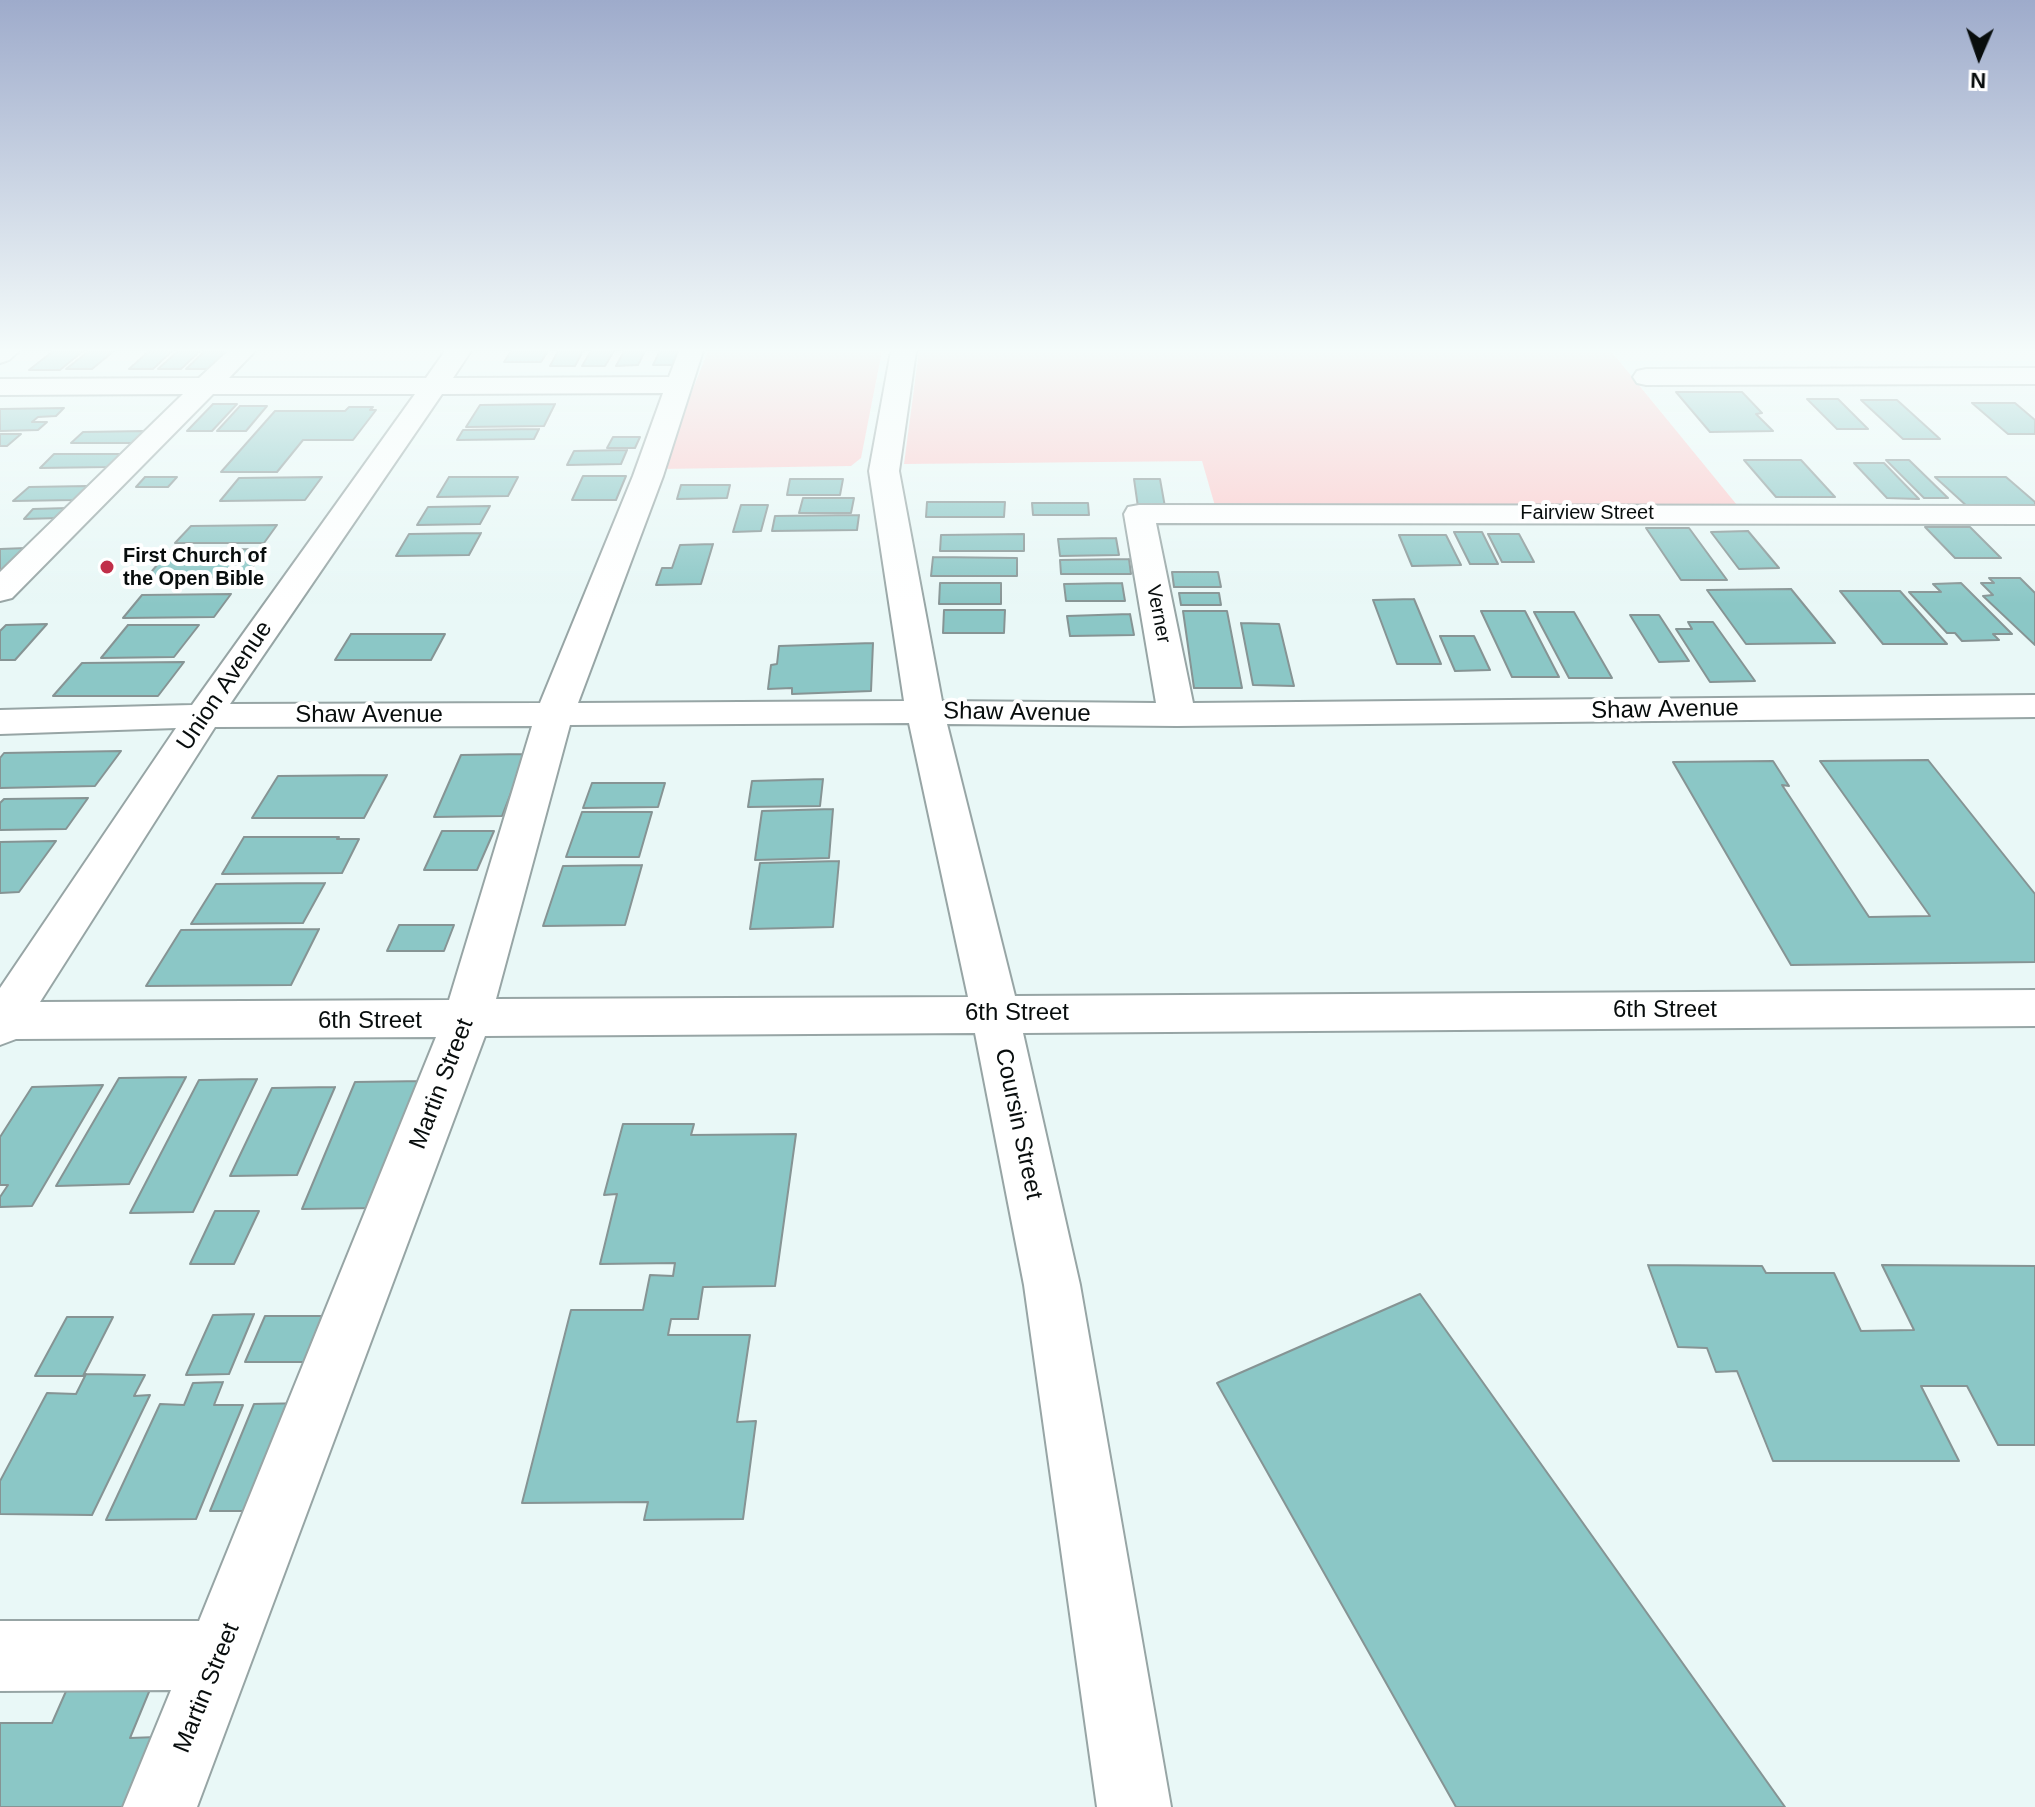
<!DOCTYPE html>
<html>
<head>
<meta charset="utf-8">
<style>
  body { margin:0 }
  #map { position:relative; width:2035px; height:1807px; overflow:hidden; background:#e9f8f7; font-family:Arial,sans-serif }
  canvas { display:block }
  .north { position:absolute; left:1939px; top:16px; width:80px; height:80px; -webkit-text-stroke:6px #fff; paint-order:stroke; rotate:182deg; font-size:22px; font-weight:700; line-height:32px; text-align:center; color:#080d0d }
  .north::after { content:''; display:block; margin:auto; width:28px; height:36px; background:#080d0d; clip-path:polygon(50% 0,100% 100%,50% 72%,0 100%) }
</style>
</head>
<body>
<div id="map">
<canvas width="2035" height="1807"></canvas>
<div class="north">N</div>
</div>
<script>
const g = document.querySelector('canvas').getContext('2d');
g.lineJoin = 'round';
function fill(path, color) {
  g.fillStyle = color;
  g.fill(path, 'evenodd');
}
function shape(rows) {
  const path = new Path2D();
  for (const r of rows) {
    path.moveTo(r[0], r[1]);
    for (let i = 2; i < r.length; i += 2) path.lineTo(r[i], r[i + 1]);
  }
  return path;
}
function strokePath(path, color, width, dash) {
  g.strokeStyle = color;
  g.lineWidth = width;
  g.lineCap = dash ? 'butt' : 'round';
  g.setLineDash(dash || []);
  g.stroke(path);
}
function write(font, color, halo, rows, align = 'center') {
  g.font = font + ' Arial,sans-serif';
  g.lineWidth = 8;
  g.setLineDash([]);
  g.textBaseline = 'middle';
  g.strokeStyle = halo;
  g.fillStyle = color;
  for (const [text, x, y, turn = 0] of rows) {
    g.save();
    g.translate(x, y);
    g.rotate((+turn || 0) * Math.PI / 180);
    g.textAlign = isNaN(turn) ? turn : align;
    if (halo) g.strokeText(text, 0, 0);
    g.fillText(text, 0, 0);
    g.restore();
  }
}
const green = shape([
  [708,351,882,351,861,458,851,466,661,469],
  [919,351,1611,351,1737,505,1215,506,1202,461,904,464]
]);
const building = shape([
  [53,351,83,351,60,370,29,370,53,351],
  [89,351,114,351,92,369,66,369,89,351],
  [172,351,153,369,129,369,148,352,172,351],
  [178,351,200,351,181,369,158,369,178,351],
  [205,351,227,351,209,369,186,369,205,351],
  [511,351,548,351,541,362,504,362,511,351],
  [558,351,583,351,575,366,550,366,558,351],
  [591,351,614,351,605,366,582,366,591,351],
  [624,351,645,351,638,365,616,366,624,351],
  [660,351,680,351,674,365,653,365,660,351],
  [1676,392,1742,392,1762,413,1756,414,1773,431,1710,432,1676,392],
  [1807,399,1838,399,1868,429,1837,429,1807,399],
  [1861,400,1897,400,1940,439,1903,439,1861,400],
  [1972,403,2015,403,2035,420,2035,434,2008,434,1972,403],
  [213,404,237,404,212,431,187,431,213,404],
  [555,404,544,426,466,427,480,405,555,404],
  [240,406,267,406,246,431,217,431,240,406],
  [349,407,373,407,370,410,376,410,353,440,303,440,277,472,221,472,275,411,345,411,349,407],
  [64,408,56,416,38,417,32,422,47,422,38,430,0,431,0,409,64,408],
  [539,429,534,439,457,440,463,430,539,429],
  [145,431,133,443,71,443,83,432,145,431],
  [0,434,21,434,7,446,0,446,0,434],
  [613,437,640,437,635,448,607,448,613,437],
  [627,450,621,464,567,465,574,451,627,450],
  [54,454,121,454,107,467,40,468,54,454],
  [1744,460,1801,460,1835,497,1776,497,1744,460],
  [1886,460,1909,460,1948,498,1924,498,1886,460],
  [1854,463,1884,463,1919,499,1887,498,1854,463],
  [583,476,626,476,616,500,572,500,583,476],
  [145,477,177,477,168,487,136,487,145,477],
  [322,477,305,500,220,501,239,478,322,477],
  [449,477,518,477,508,496,437,497,449,477],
  [1935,477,2006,477,2035,502,2035,508,1969,508,1935,477],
  [790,479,843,479,840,495,787,495,790,479],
  [1134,479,1160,479,1165,507,1138,507,1134,479],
  [681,485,730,485,727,498,677,499,681,485],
  [88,486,74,500,13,501,29,487,88,486],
  [803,498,854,498,851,513,799,513,803,498],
  [927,502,1005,502,1004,517,926,517,927,502],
  [1032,503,1088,503,1089,515,1033,515,1032,503],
  [741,505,768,505,761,531,733,532,741,505],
  [490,506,480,524,417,525,428,507,490,506],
  [68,508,60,518,24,519,33,509,68,508],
  [859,515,857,530,772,531,775,516,859,515],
  [277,525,264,543,175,543,191,526,277,525],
  [1925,527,1970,527,2001,558,1955,558,1925,527],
  [1646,528,1689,528,1727,580,1681,580,1646,528],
  [1748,531,1779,568,1739,569,1711,532,1748,531],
  [1454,532,1482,532,1498,564,1470,564,1454,532],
  [481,533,469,555,396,556,409,534,481,533],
  [1024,534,1024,551,940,551,941,535,1024,534],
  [1488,534,1519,534,1534,562,1502,562,1488,534],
  [1399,535,1446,535,1461,565,1412,566,1399,535],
  [1116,538,1119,555,1060,556,1058,539,1116,538],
  [713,544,701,584,656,585,662,568,672,568,680,545,713,544],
  [26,548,0,573,0,549,26,548],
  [266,549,245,577,146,578,170,550,266,549],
  [933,557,1017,558,1017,576,931,576,933,557],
  [1129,559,1131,574,1061,574,1060,560,1129,559],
  [1172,572,1218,572,1221,587,1174,587,1172,572],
  [1989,578,2020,578,2035,593,2035,645,1983,596,1993,595,1981,583,1994,583,1989,578],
  [940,583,1001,583,1001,604,939,604,940,583],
  [1122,583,1125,601,1066,601,1064,584,1122,583],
  [1961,583,2012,634,1993,634,1999,640,1962,641,1955,633,1947,633,1909,592,1941,592,1933,584,1961,583],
  [1791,589,1835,643,1746,644,1707,590,1791,589],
  [1840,591,1900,591,1947,644,1883,644,1840,591],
  [1179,593,1219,593,1221,605,1181,605,1179,593],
  [231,594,214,617,123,618,142,595,231,594],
  [1414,599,1441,664,1397,664,1373,600,1414,599],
  [944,610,1005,610,1004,633,943,633,944,610],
  [1183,611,1227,611,1242,688,1194,688,1183,611],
  [1481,611,1525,611,1559,677,1512,677,1481,611],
  [1534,612,1574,612,1612,678,1569,678,1534,612],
  [1130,614,1134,635,1070,636,1067,616,1130,614],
  [1630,615,1659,615,1689,661,1659,662,1630,615],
  [1688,622,1713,622,1755,681,1710,682,1676,629,1692,629,1688,622],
  [1241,623,1279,624,1294,686,1253,685,1241,623],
  [47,624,15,660,0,660,0,631,6,625,47,624],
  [128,625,199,625,174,657,101,658,128,625],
  [351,634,445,634,431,660,335,660,351,634],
  [1440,636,1474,636,1490,670,1455,671,1440,636],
  [873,643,871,691,792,694,792,688,768,689,771,665,777,664,779,646,873,643],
  [184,662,158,696,53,696,82,663,184,662],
  [121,751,95,786,0,788,0,758,4,753,121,751],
  [526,754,502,816,434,817,461,755,526,754],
  [1928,760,2035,894,2035,962,1791,965,1673,762,1773,761,1789,786,1782,785,1869,917,1930,916,1820,761,1928,760],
  [387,775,364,818,252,818,278,776,387,775],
  [823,779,820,806,748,807,752,781,823,779],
  [592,783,665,783,658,807,583,808,592,783],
  [88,798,66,829,0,830,0,803,4,799,88,798],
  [833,809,829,858,755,860,762,811,833,809],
  [582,812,652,812,639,857,566,857,582,812],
  [442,831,494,831,477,870,424,870,442,831],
  [244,837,339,837,337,839,359,839,342,873,222,874,244,837],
  [56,841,19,892,0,893,0,842,56,841],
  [839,861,833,927,750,929,760,863,839,861],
  [642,865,625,925,543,926,563,866,642,865],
  [325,883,303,923,191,924,216,884,325,883],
  [399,925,454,925,444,951,387,951,399,925],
  [319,929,291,985,146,986,181,930,319,929],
  [186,1077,129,1184,56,1186,119,1078,186,1077],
  [257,1079,193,1212,130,1213,199,1080,257,1079],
  [425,1081,377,1208,302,1209,355,1082,425,1081],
  [103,1085,32,1206,0,1207,0,1197,8,1185,0,1185,0,1137,32,1087,103,1085],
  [335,1087,297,1175,230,1176,272,1088,335,1087],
  [623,1124,694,1124,691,1135,796,1134,775,1286,703,1287,698,1319,671,1319,668,1335,750,1335,737,1422,756,1421,743,1519,644,1520,648,1502,522,1503,571,1310,643,1310,650,1275,673,1276,675,1263,600,1264,617,1194,604,1195,623,1124],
  [215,1211,259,1211,234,1264,190,1264,215,1211],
  [1648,1265,1762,1266,1766,1273,1834,1273,1861,1331,1914,1330,1882,1265,2035,1266,2035,1445,1998,1445,1967,1386,1921,1386,1959,1461,1773,1461,1737,1371,1716,1372,1707,1348,1678,1347,1648,1265],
  [1420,1294,1785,1807,1456,1807,1217,1383,1420,1294],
  [254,1314,229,1374,186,1375,213,1315,254,1314],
  [265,1316,329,1316,310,1362,245,1362,265,1316],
  [67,1317,113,1317,83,1376,35,1376,67,1317],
  [86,1374,145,1375,134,1396,150,1395,92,1515,0,1514,0,1481,47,1393,76,1394,86,1374],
  [223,1382,214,1405,243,1405,196,1519,106,1520,160,1404,184,1405,193,1383,223,1382],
  [312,1403,270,1511,210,1511,254,1404,312,1403],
  [151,1687,130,1738,157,1737,130,1807,0,1807,0,1723,52,1723,67,1689,151,1687]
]);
const street = shape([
  [0,351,19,351,9,360,0,363,0,351],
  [228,351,255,351,229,378,426,378,445,351,471,351,453,378,669,377,679,351,703,351,663,476,578,703,904,701,869,471,891,351,916,351,899,471,942,701,1156,703,1124,514,1128,507,1139,505,2035,506,2035,524,1156,523,1193,703,2035,695,2035,717,1177,726,947,724,1015,996,2035,990,2035,1026,1023,1033,1080,1285,1171,1807,1097,1807,1024,1285,975,1033,485,1036,197,1807,123,1807,171,1690,0,1691,0,1621,199,1621,436,1037,16,1039,0,1045,0,988,176,728,0,734,0,710,192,705,415,394,213,394,12,598,0,601,0,572,183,394,0,395,0,379,199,378,228,351],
  [663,393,633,476,540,703,230,704,442,394,663,393],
  [909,723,968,997,496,999,570,725,909,723],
  [532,726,449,1000,40,1002,215,727,532,726],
  [2035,368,2035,384,1646,385,1637,383,1633,377,1637,371,1646,369,2035,368]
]);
const markers = [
  [107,567,8,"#c02f49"]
];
const farStreetnames = [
  ["Fairview Street",1587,513],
  ["Verner",1158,614,79]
];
const farPoinames = [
  ["First Church of",123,556],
  ["the Open Bible",123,579]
];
const streetNames = [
  ["Union Avenue",225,686,-56],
  ["Shaw Avenue",1665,710,-1],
  ["Shaw Avenue",1017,713,1],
  ["Shaw Avenue",369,715],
  ["6th Street",1665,1010],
  ["6th Street",1017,1013],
  ["6th Street",370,1021],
  ["Martin Street",442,1084,-69],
  ["Coursin Street",1018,1124,78],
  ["Martin Street",207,1688,-68]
];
fill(green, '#fecacc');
fill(building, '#8bc7c6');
strokePath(building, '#869494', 2);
strokePath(street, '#97a5a5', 4);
fill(street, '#fff');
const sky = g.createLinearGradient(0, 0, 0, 604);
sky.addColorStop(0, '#9eabcb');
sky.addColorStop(0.58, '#f5fcfb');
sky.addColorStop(1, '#f5fcfb00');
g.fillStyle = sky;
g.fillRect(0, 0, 2035, 604);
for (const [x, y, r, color] of markers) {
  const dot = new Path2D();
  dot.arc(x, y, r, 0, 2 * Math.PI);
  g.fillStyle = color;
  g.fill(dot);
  strokePath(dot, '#fff', 3);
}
write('20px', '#080d0d', '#fff', farStreetnames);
write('bold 20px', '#080d0d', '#fff', farPoinames, 'left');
write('24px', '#080d0d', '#fff', streetNames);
</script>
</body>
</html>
